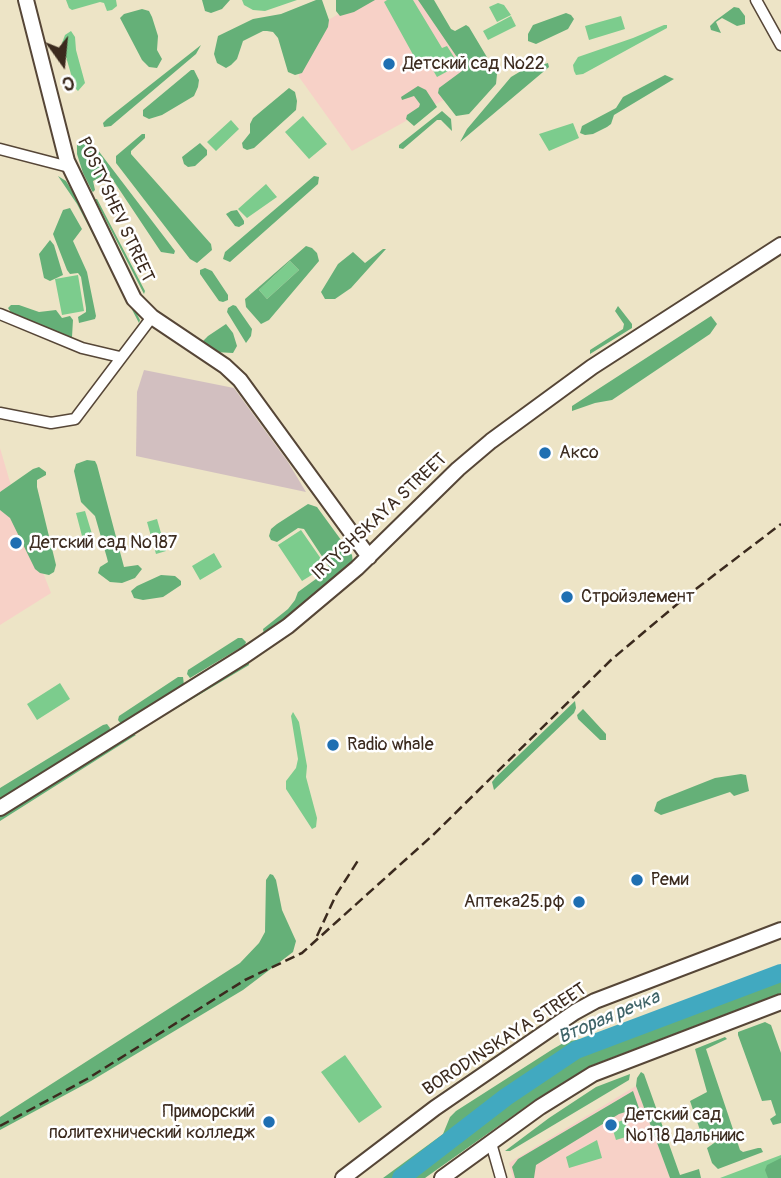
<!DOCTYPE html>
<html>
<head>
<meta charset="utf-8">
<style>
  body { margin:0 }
  #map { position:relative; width:781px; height:1178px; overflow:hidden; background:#ede4c6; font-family:Pangolin,sans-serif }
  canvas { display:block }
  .north { position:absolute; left:28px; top:28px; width:70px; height:70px; -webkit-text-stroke:5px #fff; paint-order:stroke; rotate:165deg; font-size:19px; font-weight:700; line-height:28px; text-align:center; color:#3b2a1e }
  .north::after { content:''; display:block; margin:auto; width:24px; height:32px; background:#3b2a1e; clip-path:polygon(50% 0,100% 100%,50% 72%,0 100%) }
</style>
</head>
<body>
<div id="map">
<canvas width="781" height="1178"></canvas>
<div class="north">С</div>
</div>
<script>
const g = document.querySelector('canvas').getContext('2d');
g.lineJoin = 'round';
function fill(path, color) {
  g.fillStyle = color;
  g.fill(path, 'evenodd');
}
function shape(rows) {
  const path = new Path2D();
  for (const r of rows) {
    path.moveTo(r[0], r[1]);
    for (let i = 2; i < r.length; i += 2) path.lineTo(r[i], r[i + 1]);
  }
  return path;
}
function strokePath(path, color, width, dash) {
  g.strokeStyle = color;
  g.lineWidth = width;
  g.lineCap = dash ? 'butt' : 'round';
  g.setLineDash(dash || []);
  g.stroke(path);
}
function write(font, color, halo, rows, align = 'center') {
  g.font = font + ' Pangolin,sans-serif';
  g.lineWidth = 5;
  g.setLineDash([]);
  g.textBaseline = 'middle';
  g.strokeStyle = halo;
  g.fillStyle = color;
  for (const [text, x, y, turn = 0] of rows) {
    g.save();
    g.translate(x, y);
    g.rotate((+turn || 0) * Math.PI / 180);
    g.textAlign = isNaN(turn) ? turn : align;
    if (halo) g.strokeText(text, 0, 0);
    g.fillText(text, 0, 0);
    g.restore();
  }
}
const built = shape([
  [371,0,427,0,489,79,440,102,352,151,299,77,302,35,349,8],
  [0,448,17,506,51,593,0,625],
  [636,1086,670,1178,513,1178,509,1163]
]);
const industrial = shape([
  [144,370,234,388,288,462,306,492,136,456,137,392]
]);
const green = shape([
  [66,0,116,0,117,6,112,10,107,11,104,3,100,2,72,10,69,8],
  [242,0,297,0,265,11,253,10,244,5],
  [387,0,413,0,442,48,447,46,459,65,437,77,427,60,424,61,421,57,416,60,384,2],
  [498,3,504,5,511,15,497,22,489,7],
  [511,16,516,26,488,40,483,31],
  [621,16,625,29,589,40,585,26],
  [664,25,667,25,667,28,583,74,576,75,574,71,573,65,578,57,633,38],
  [71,31,75,37,76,50,85,83,78,91,75,88,62,43,65,35],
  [303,116,327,144,309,159,285,132],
  [231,120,239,129,216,151,207,142],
  [573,123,579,138,549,151,539,134],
  [266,184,277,197,247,218,238,209],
  [290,261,299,270,267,299,259,290],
  [78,275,84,311,62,315,55,279],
  [85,511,92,534,82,536,76,513],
  [157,519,166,551,156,554,147,522],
  [301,530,326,566,302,581,278,545],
  [214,553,222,567,200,580,192,566],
  [60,683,70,699,37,720,27,704],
  [293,712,299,722,307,766,306,777,317,818,316,827,312,829,286,789,286,781,296,768,298,759,291,716],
  [345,1055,382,1107,359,1123,321,1072],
  [624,1120,629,1136,616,1140,611,1124],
  [597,1140,602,1158,569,1168,566,1157],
  [781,1155,781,1178,720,1178]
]);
const forest = shape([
  [202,0,230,0,222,9,211,13,205,11],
  [316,0,322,0,329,20,328,27,302,73,295,75,288,72,278,38,273,32,267,31,263,31,243,41,237,59,231,65,226,68,217,63,214,54,218,36,253,19,281,14],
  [336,0,375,0,354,12,340,16,336,11],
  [418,0,434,0,451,29,455,31,466,25,469,27,497,74,496,84,469,114,456,116,438,93,439,88,462,71,463,66],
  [734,7,739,8,745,16,745,24,737,26,722,18,716,22,721,33,711,30,710,26,715,21],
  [142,9,149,11,152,17,158,36,157,50,162,59,157,68,149,67,142,60,120,18,124,14],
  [566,13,571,15,574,19,568,29,536,44,528,41,528,34,533,25],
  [201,45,196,54,111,126,104,127,103,123,107,119],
  [548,63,549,67,460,142,467,129,511,77,521,71],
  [191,70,194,70,199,80,198,87,194,96,162,115,149,119,143,116,143,110],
  [665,75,674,79,614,115,611,124,607,127,593,134,585,135,580,133,582,126,616,108,623,97],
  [418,86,426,90,437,107,414,126,406,119,407,115,419,107,420,104,414,96,402,100,401,97],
  [289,88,295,92,297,101,296,110,254,148,247,150,243,148,242,143,250,133,250,124,253,118],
  [442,111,451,119,452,131,441,120,437,120,403,149,399,148,399,145],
  [142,134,145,134,145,138,131,151,131,154,211,244,212,250,197,263,190,259,116,163,116,156],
  [84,139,94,145,175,251,174,254,161,252,109,174,106,174,93,181,95,190,93,192,92,191,83,173,77,154,77,145],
  [200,143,207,150,207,155,195,166,188,167,184,164,182,157],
  [58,176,66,181,79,202,140,320,139,323,77,204],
  [314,176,319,177,318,184,230,262,223,259,225,252],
  [95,199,97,199,145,291,144,294],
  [70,208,82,229,73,241,87,272,96,316,95,319,79,323,78,317,86,312,86,308,81,277,78,273,70,274,67,270,53,234,63,210],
  [237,210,244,221,244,224,239,227,235,226,226,214,231,211],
  [50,240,54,245,63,275,50,281,44,278,39,254],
  [306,246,312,248,317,253,319,261,269,320,261,324,246,307,245,299],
  [290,261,299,270,267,299,259,290],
  [383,249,386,249,351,288,335,299,325,299,321,292,338,264,353,252,365,263],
  [205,268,212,271,228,295,228,300,223,302,219,301,200,274,200,270],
  [11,305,19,305,39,312,56,310,62,318,70,316,73,320,72,337,69,338,12,314,8,308],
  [233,305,236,306,252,329,251,336,246,343,227,312,228,308],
  [618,306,632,324,632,328,590,354,590,350,623,329,624,324,615,311],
  [711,316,717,324,710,334,612,400,595,403,572,411,572,406],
  [226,324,233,333,237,346,233,353,215,352,201,343,208,336],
  [87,460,95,461,97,465,124,567,138,565,142,569,135,578,122,583,110,582,98,573,100,567,108,562,107,558,95,516,81,502,74,471,76,464],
  [39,467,46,472,46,475,37,480,37,487,56,565,54,572,49,575,40,573,35,569,10,518,0,510,0,492,33,469],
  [308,504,317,507,352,555,353,563,304,608,264,635,263,629,288,609,295,600,298,592,327,571,329,567,304,529,298,528,277,542,271,540,269,536,271,529,277,524],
  [161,575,175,576,181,581,181,585,163,597,143,600,134,598,131,591,137,586],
  [238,638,242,638,246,642,245,645,190,678,187,674,188,670],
  [248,661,249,665,172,711,173,708],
  [178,677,183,677,184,685,121,724,118,720,119,716],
  [575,701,576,708,574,713,494,790,492,782,496,777],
  [583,709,606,734,606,740,600,740,578,719,577,715],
  [107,724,110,728,109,732,0,799,0,788,103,725],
  [131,734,136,735,0,821,0,816],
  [741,774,746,775,749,791,734,796,730,792,661,815,654,811,657,802,662,799,715,778],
  [270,874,273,875,276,880,282,910,296,941,293,952,243,990,91,1081,0,1130,0,1117,240,963,259,943,265,932,266,880],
  [781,965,781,993,590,1066,538,1098,425,1178,383,1178,443,1134,450,1117,456,1111,553,1049,565,1042,582,1039],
  [765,1022,771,1025,781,1053,781,1123,773,1125,770,1119,776,1115,771,1100,762,1101,738,1035,738,1032],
  [725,1037,727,1039,706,1049,740,1150,743,1152,758,1148,761,1148,763,1152,718,1169,712,1163,707,1148,717,1141,714,1132,701,1133,690,1101,707,1092,695,1049],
  [641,1072,644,1074,680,1175,699,1169,701,1178,670,1178,636,1086,637,1078],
  [630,1074,629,1080,510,1151,505,1151,549,1118,596,1087],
  [633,1091,642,1117,638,1118,635,1109,619,1114,536,1165,534,1178,515,1178,512,1167,518,1159],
  [781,1158,781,1178,768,1178,765,1170,767,1165]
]);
const river = shape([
  [401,1178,506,1097,576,1050,781,973]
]);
const street = shape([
  [756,0,781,45],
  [0,149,69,167],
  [0,314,82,348,120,357],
  [0,413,51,423,75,419,152,317],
  [491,1143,501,1178]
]);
const secondary = shape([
  [26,0,67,161,134,299,152,317,225,366,240,380,369,557],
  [0,808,244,656,288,626,357,568,458,469,491,441,592,367,781,245],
  [343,1178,435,1108,575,1012,595,1001,781,930],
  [442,1178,540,1107,593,1074,781,1002]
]);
const rail = shape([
  [317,936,336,895,359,859],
  [0,1126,87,1079,245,980,302,953,433,835,611,660,688,595,781,524]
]);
const markers = [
  [389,64,7,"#1f6fb2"],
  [545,453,7,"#1f6fb2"],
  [16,543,7,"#1f6fb2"],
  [567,597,7,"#1f6fb2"],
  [333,745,7,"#1f6fb2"],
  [637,880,7,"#1f6fb2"],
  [579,902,7,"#1f6fb2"],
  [269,1122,7,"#1f6fb2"],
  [611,1125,7,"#1f6fb2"]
];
const poiNames = [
  ["Детский сад №22",403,64],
  ["Аксо",559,453],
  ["Детский сад №187",30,543],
  ["Стройэлемент",581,597],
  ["Radio whale",347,745],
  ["Реми",651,880],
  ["Аптека25.рф",565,902,"right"],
  ["Приморский",255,1112,"right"],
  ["политехнический колледж",255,1133,"right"],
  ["Детский сад",625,1115],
  ["№118 Дальниис",625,1136]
];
const streetNames = [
  ["POSTYSHEV STREET",115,210,65],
  ["IRTYSHSKAYA STREET",380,517,-43],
  ["BORODINSKAYA STREET",505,1040,-33]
];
const waterNames = [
  ["Вторая речка",609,1018,-23]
];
fill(built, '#f7d1c7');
fill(industrial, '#d2bfc0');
fill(green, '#7ccc8d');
fill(forest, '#65b078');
strokePath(river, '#41a9c0', 18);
strokePath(street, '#564637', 13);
strokePath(secondary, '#564637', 18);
strokePath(street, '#fff', 10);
strokePath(secondary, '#fff', 14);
strokePath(rail, '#3b2a1e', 2.5, [10, 5]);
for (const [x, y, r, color] of markers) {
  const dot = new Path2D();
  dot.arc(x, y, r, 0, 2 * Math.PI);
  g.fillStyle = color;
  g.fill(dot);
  strokePath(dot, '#fff', 2.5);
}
write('18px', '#3b2a1e', '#fff', poiNames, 'left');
write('18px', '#3b2a1e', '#fff', streetNames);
write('italic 19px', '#3e6367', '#fff', waterNames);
</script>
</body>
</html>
